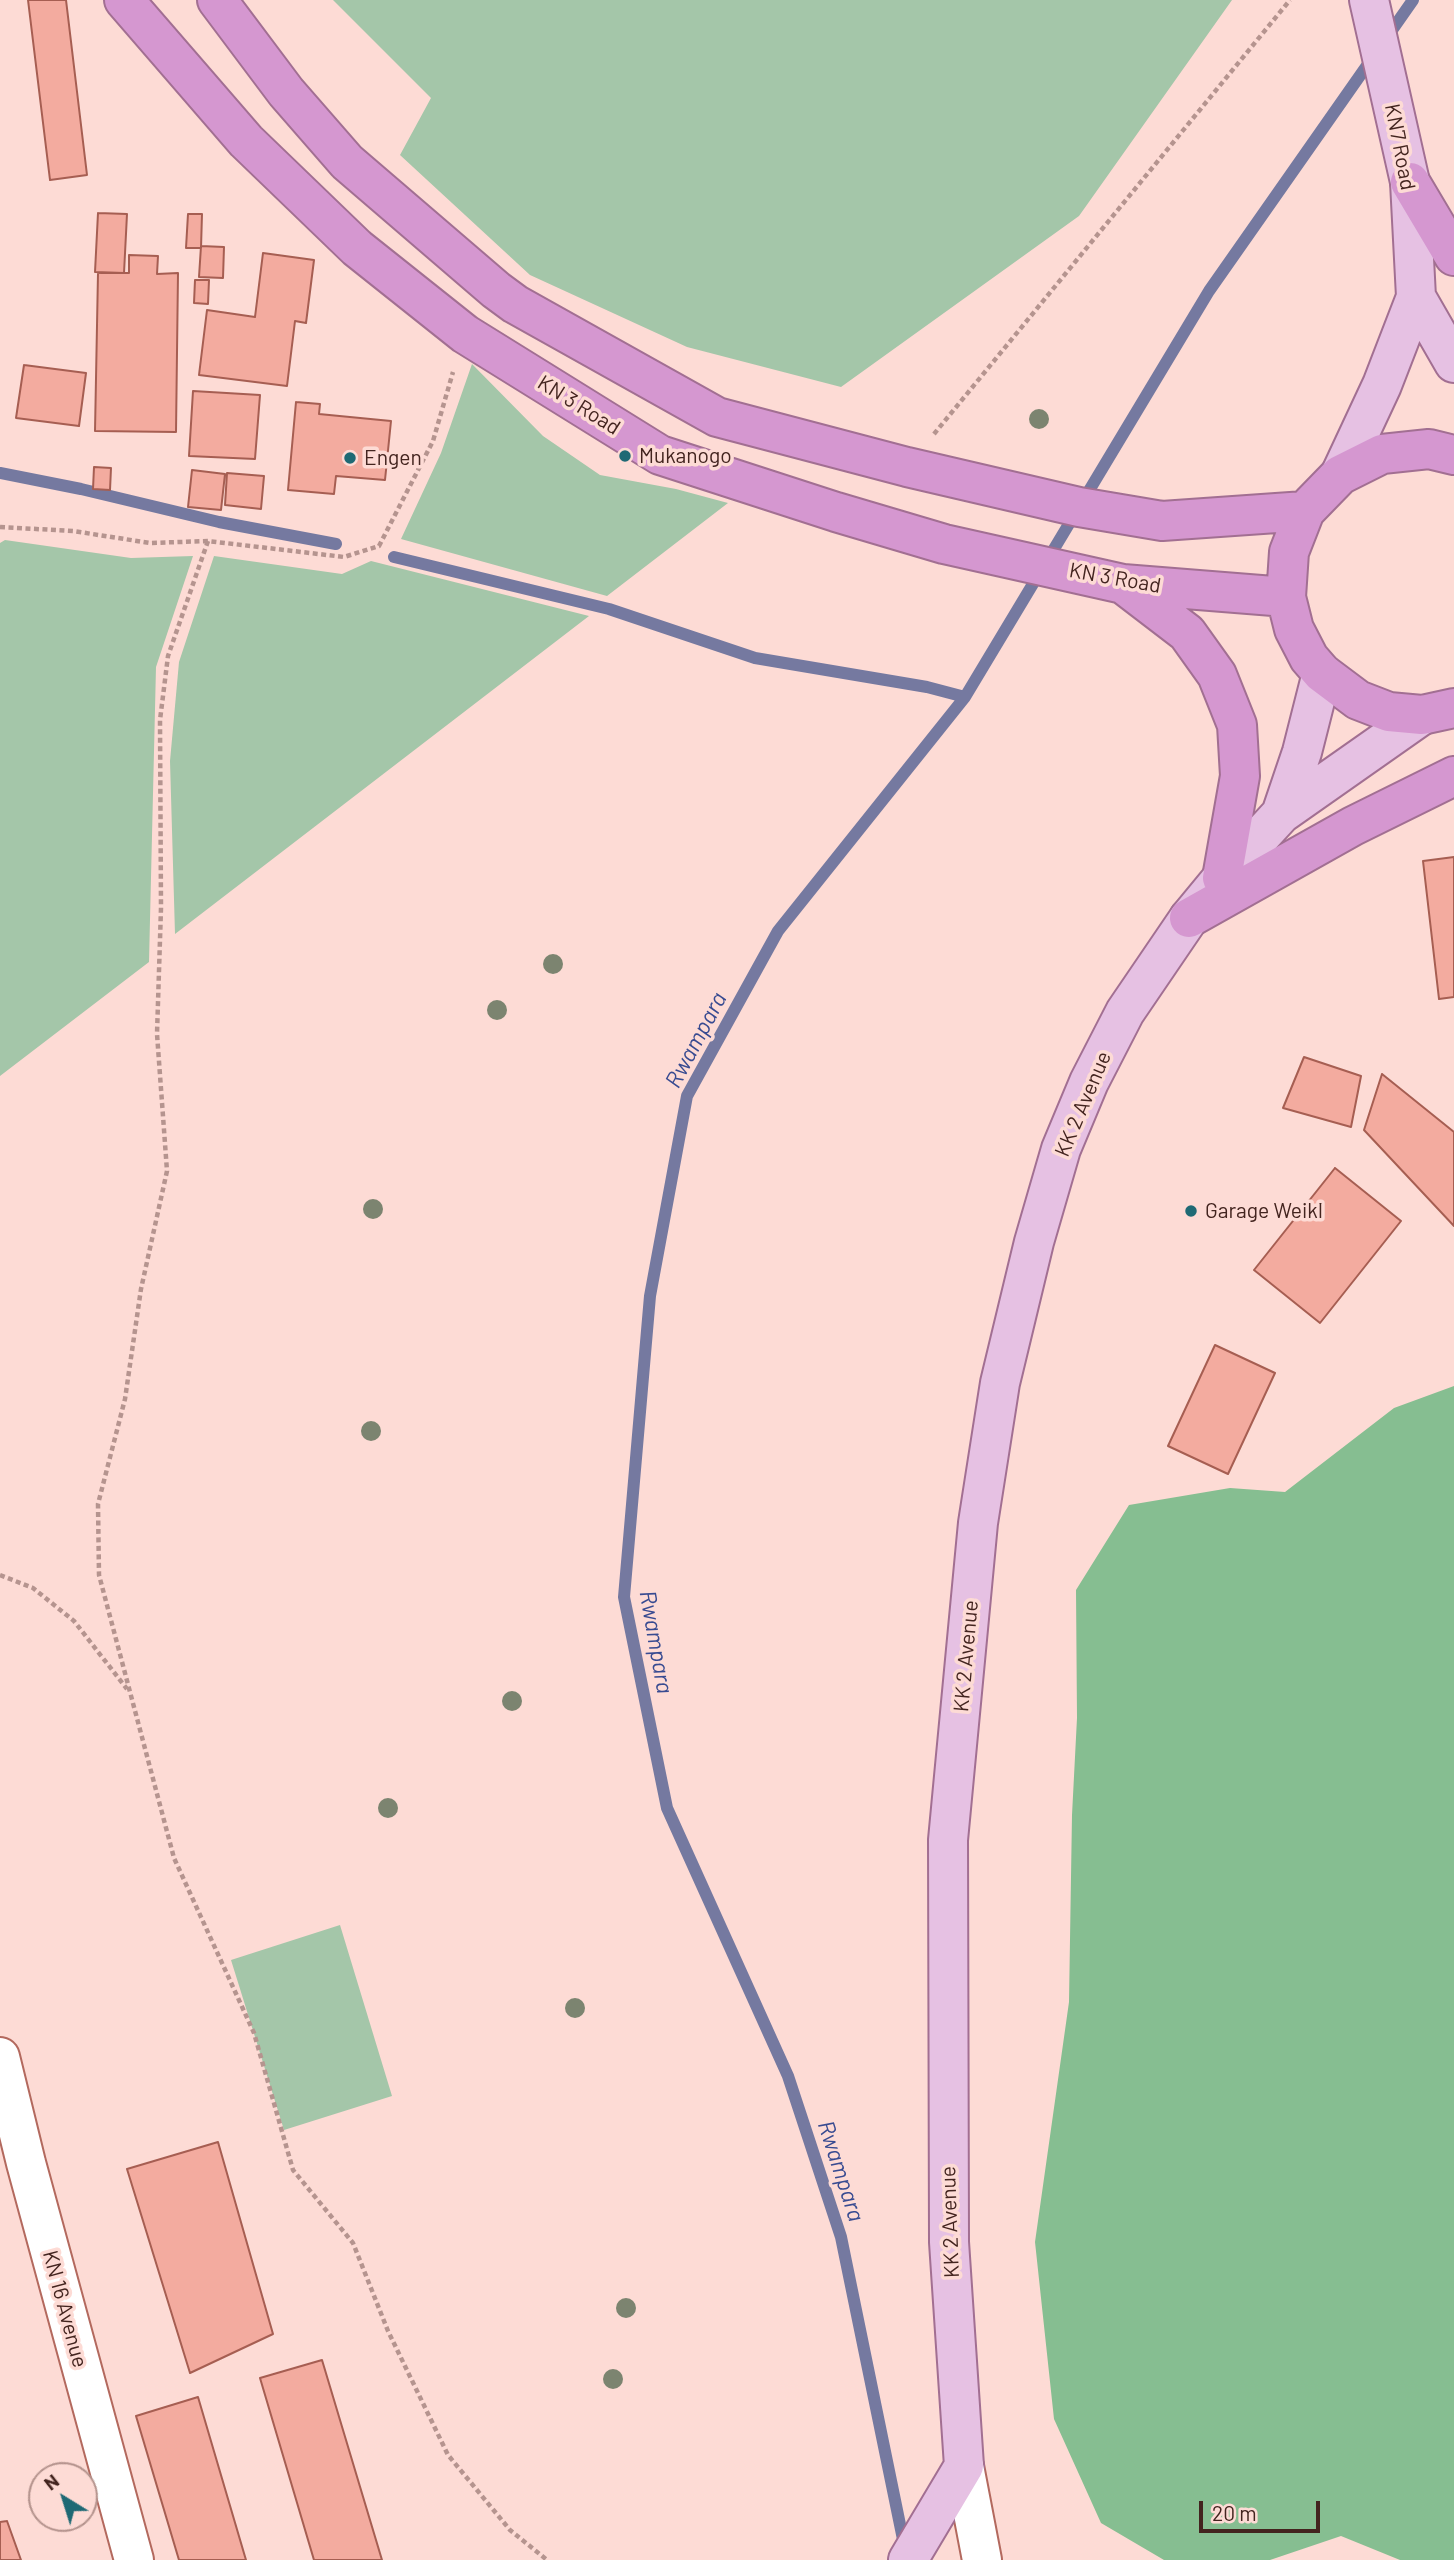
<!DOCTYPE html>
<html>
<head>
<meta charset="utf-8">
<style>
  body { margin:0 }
  #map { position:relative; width:1454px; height:2560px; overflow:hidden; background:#fddbd5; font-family:Barlow,sans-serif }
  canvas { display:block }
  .north { position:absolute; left:28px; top:2462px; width:70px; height:70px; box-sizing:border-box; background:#fddbd5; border:2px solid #b3928c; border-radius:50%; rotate:322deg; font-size:19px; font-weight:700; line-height:28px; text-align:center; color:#43241f }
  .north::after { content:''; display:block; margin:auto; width:24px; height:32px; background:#1f6974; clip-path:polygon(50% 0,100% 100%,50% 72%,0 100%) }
  .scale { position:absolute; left:1199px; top:2501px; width:121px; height:32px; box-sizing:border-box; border:4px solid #43241f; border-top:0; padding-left:9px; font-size:21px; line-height:24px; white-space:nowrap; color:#43241f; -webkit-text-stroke:5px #fddbd5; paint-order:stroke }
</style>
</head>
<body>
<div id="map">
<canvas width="1454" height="2560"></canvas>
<div class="north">N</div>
<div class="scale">20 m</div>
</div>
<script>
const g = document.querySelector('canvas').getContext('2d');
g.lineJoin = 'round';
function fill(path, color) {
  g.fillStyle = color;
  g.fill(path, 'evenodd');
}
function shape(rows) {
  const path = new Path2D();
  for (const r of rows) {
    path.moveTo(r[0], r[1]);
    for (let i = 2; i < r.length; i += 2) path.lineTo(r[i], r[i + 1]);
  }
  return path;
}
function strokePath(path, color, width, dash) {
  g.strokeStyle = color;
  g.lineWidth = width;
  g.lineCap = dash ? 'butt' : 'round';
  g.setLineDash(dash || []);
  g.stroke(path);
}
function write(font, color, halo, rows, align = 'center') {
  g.font = font + ' Barlow,sans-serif';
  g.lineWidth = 7;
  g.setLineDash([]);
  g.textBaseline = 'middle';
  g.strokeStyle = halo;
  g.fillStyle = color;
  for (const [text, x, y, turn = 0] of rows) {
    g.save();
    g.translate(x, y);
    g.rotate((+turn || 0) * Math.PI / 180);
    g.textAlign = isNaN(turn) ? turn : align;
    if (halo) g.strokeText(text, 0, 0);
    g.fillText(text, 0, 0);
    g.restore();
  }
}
const green = shape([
  [333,0,1232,0,1079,216,841,387,687,347,530,275,400,155,431,98],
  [472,364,543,436,600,475,676,489,728,503,607,596,401,539,441,453],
  [5,540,131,558,193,556,156,667,149,962,0,1076,0,543],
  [214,556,342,574,371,561,589,616,175,934,170,761,179,662],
  [340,1925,392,2096,284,2130,231,1960]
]);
const forest = shape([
  [1454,1386,1454,2560,1400,2560,1341,2536,1270,2560,1164,2560,1101,2523,1054,2419,1035,2242,1069,2002,1072,1815,1077,1718,1076,1590,1129,1505,1230,1488,1285,1492,1394,1408]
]);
const stream = shape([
  [1385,40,1413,0],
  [0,473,81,489,219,522,336,544],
  [394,557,609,609,755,658,927,687,965,697],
  [905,2549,841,2237,788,2076,667,1808,624,1597,650,1296,687,1096,778,931,965,697,1209,291,1373,57]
]);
const building = shape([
  [28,0,66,0,87,175,50,180,28,0],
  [98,213,127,214,124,273,95,272,98,213],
  [188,214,202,214,201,248,186,248,188,214],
  [201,246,224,247,223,278,199,277,201,246],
  [263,253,314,260,306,323,295,321,287,386,199,375,207,310,255,317,263,253],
  [129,255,158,256,157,274,178,273,176,432,95,431,98,273,129,273,129,255],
  [195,280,209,280,208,304,194,303,195,280],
  [24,365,86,373,79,426,16,418,24,365],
  [193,391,260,395,255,459,189,456,193,391],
  [296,402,320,404,319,414,391,421,385,480,336,476,334,494,288,490,296,402],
  [94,467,111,468,110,490,93,489,94,467],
  [192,470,225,474,221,510,188,507,192,470],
  [227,473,264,476,261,509,225,505,227,473],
  [1454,857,1454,997,1439,999,1423,861,1454,857],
  [1304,1057,1361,1076,1351,1127,1283,1108,1304,1057],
  [1382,1074,1454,1132,1454,1226,1364,1130,1382,1074],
  [1335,1168,1401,1221,1320,1323,1254,1270,1335,1168],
  [1215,1345,1275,1373,1228,1474,1168,1446,1215,1345],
  [218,2142,273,2334,190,2373,127,2169,218,2142],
  [322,2360,382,2560,314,2560,260,2378,322,2360],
  [198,2397,246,2560,179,2560,136,2416,198,2397],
  [7,2521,21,2560,0,2560,0,2522,7,2521]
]);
const path = shape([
  [934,434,1290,0],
  [0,527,73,531,150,543,208,541,344,557,379,546,433,441,453,372],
  [208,541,168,656,160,720,161,908,157,1034,167,1171,141,1289,125,1399,98,1504,99,1575,174,1858,254,2033,293,2170,353,2243,388,2331,448,2455,510,2530,547,2560],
  [0,1575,33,1588,74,1621,127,1689]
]);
const minor = shape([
  [0,2057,26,2163,134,2560],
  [964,2466,982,2560]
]);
const major = shape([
  [1416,297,1454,363],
  [1340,475,1382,385,1416,297,1410,182,1369,0],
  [1281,814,1302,752,1322,673],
  [908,2560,964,2466,949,2242,948,1840,978,1523,1000,1383,1034,1242,1061,1149,1089,1082,1125,1012,1189,918,1222,878,1281,814,1422,715]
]);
const highway = shape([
  [124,0,246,141,357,248,465,334,660,455,836,512,944,544,1123,584,1286,597],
  [217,0,286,92,347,162,496,290,515,304,717,417,907,467,1079,507,1162,521,1305,511],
  [1410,182,1454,256],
  [1454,455,1429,449,1382,454,1340,475,1305,511,1289,552,1286,597,1294,629,1309,658,1322,673,1358,700,1389,712,1422,715,1454,708],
  [1123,584,1187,633,1217,675,1237,725,1240,776,1222,878],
  [1189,918,1353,826,1454,776]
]);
const trees = [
  [1039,419],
  [553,964],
  [497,1010],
  [373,1209],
  [371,1431],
  [512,1701],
  [388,1808],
  [575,2008],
  [626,2308],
  [613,2379]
];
const markers = [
  [625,456,7,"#1f6974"],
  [350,458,7,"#1f6974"],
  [1191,1211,7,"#1f6974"]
];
const streetNames = [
  ["KN7 Road",1400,147,79],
  ["KN 3 Road",579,405,32],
  ["KN 3 Road",1115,578,10],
  ["KK 2 Avenue",1083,1104,-67],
  ["KK 2 Avenue",966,1656,-85],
  ["KK 2 Avenue",950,2222,-92],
  ["KN 16 Avenue",65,2309,75]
];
const poiNames = [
  ["Mukanogo",639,456],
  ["Engen",364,458],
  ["Garage Weikl",1205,1211]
];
const waterNames = [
  ["Rwampara",696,1040,-62],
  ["Rwampara",656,1642,80],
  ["Rwampara",841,2171,72]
];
fill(green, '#a4c6a9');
fill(forest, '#86be91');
strokePath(stream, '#7579a0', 12);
fill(building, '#f3ab9f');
strokePath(building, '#a65e52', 2);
strokePath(minor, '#b3695e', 42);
strokePath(major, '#a26f92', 42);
strokePath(highway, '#a26f92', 42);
strokePath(path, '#b5948f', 4.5, [5, 3.5]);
strokePath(minor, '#fff', 38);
strokePath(major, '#e6c1e3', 38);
strokePath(highway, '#d597d0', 38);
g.fillStyle = '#7c8470';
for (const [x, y] of trees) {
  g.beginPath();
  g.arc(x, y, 10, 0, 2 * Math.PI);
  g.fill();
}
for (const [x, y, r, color] of markers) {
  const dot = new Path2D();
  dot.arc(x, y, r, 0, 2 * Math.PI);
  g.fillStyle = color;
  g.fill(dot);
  strokePath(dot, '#fddbd5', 2.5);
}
write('21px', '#43241f', '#fddbd5', streetNames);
write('21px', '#43241f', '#fddbd5', poiNames, 'left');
write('italic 23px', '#384b91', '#fddbd5', waterNames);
</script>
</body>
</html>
